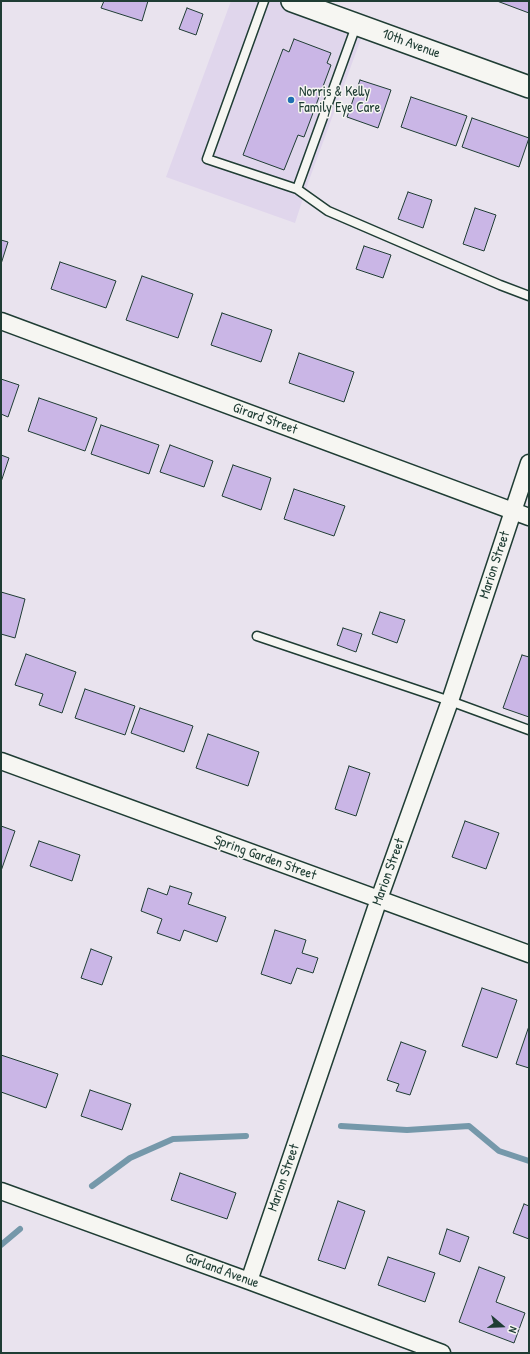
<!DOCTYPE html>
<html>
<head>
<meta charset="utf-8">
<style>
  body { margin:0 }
  #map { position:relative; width:530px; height:1354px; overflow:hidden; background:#e9e3ee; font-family:"Patrick Hand",sans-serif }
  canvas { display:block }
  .frame { position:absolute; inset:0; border:2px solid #1f3d34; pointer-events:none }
  .north { position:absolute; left:482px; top:1306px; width:40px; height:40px; -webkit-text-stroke:3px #f6f6f2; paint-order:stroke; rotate:109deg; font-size:11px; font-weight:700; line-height:16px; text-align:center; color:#1f3d34 }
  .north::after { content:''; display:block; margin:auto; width:14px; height:18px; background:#1f3d34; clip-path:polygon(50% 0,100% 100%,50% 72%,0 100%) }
</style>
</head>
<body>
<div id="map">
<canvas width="530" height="1354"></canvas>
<div class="frame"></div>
<div class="north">N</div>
</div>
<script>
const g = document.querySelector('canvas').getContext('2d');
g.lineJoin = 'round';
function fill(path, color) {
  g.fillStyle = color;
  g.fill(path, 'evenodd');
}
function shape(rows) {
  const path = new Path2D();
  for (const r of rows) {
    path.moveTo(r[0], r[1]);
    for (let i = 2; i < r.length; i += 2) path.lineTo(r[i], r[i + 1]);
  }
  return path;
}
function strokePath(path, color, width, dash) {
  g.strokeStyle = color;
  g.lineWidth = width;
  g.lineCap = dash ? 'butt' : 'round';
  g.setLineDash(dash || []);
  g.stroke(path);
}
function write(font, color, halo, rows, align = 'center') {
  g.font = font + ' "Patrick Hand",sans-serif';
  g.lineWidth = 3;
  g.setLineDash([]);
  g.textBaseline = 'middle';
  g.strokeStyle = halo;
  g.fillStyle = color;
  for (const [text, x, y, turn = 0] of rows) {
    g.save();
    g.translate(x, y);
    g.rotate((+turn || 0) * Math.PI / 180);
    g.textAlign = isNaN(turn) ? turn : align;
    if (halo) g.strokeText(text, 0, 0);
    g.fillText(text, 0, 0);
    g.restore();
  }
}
const built = shape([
  [231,1,292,1,365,28,308,183,295,223,166,177]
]);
const stream = shape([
  [341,1126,407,1130,469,1126,499,1151,529,1161],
  [92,1186,130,1158,173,1139,246,1136],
  [1,1245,20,1229]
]);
const building = shape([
  [104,1,148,1,142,21,101,8,104,1],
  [497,1,529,1,529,13,497,1],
  [187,8,203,14,196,35,179,29,187,8],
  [294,39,331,53,327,63,331,65,304,137,298,135,284,170,243,155,283,49,289,52,294,39],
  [360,80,391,90,378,128,347,117,360,80],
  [411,97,467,116,456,146,401,127,411,97],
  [472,118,529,138,519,167,462,147,472,118],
  [408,192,432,200,423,228,398,219,408,192],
  [475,208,496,215,484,251,463,244,475,208],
  [1,240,8,242,1,264,1,240],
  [364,246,391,255,383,278,356,269,364,246],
  [60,262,116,281,106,308,51,289,60,262],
  [142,276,193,294,178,338,126,320,142,276],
  [222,313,272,330,261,362,211,345,222,313],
  [299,353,354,372,344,402,289,383,299,353],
  [1,379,19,385,8,417,1,414,1,379],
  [39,398,97,418,85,451,28,431,39,398],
  [101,425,159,445,149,474,91,454,101,425],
  [170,445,213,461,204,487,160,472,170,445],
  [1,455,9,458,1,482,1,455],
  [233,465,271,478,261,510,222,496,233,465],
  [294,489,345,506,334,536,284,519,294,489],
  [1,592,25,599,15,638,1,634,1,592],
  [380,612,405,620,397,643,372,634,380,612],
  [343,628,362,634,356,652,337,645,343,628],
  [26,654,76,672,62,713,39,705,43,694,15,685,26,654],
  [522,655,529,657,529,717,503,708,522,655],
  [85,689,135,706,125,735,75,718,85,689],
  [140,708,193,726,184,752,131,733,140,708],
  [208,734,259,752,248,786,196,768,208,734],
  [349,766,370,773,356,816,335,809,349,766],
  [465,821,499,833,486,869,452,857,465,821],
  [1,826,15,831,1,871,1,826],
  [39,841,80,855,72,881,30,866,39,841],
  [170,886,192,893,188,904,226,917,217,942,184,930,180,941,157,933,162,919,141,911,148,888,167,895,170,886],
  [275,930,306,940,302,953,318,958,313,973,297,968,291,984,261,974,275,930],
  [91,949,112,957,102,985,81,978,91,949],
  [482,988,517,1000,497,1058,462,1046,482,988],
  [529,1026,529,1068,516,1064,529,1026],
  [401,1042,426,1051,410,1095,396,1091,399,1084,387,1080,401,1042],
  [1,1055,58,1074,46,1108,1,1092,1,1055],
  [90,1090,131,1104,122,1130,81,1116,90,1090],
  [180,1173,236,1193,227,1219,171,1200,180,1173],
  [338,1201,365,1211,345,1269,318,1260,338,1201],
  [524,1204,529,1206,529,1239,513,1233,524,1204],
  [447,1229,469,1237,460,1262,439,1254,447,1229],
  [388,1257,435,1273,425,1302,378,1285,388,1257],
  [479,1267,505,1277,496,1302,525,1313,514,1343,459,1322,479,1267]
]);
const service = shape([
  [264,1,207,159,297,189,356,26],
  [297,189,328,211,500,285,529,296],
  [257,636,450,701,529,730]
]);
const minor = shape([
  [1,321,529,517],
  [1,761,529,954],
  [1,1191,249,1281,442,1353],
  [249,1281,379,899,450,701,529,463]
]);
const tertiary = shape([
  [292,1,529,87]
]);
const markers = [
  [291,100,4,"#1f6fb2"]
];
const streetNames = [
  ["10th Avenue",411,44,20],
  ["Girard Street",265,419,20],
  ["Marion Street",495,565,-72],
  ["Spring Garden Street",265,858,20],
  ["Marion Street",389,872,-70],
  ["Marion Street",284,1178,-71],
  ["Garland Avenue",222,1271,20]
];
const poiNames = [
  ["Norris & Kelly",299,92],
  ["Family Eye Care",299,108]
];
fill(built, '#e0d6ec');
strokePath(stream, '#7598aa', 6);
fill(building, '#cab6e6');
strokePath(building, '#1f3d34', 1);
strokePath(service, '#1f3d34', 11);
strokePath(minor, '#1f3d34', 19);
strokePath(tertiary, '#1f3d34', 24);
strokePath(service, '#f6f6f2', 8);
strokePath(minor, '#f6f6f2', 16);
strokePath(tertiary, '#f6f6f2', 21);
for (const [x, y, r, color] of markers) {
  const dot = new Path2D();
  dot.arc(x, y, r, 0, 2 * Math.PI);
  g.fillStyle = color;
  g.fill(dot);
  strokePath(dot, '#f6f6f2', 1.5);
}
write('14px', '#1f3d34', '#f6f6f2', streetNames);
write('14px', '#1f3d34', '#f6f6f2', poiNames, 'left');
</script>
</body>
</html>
